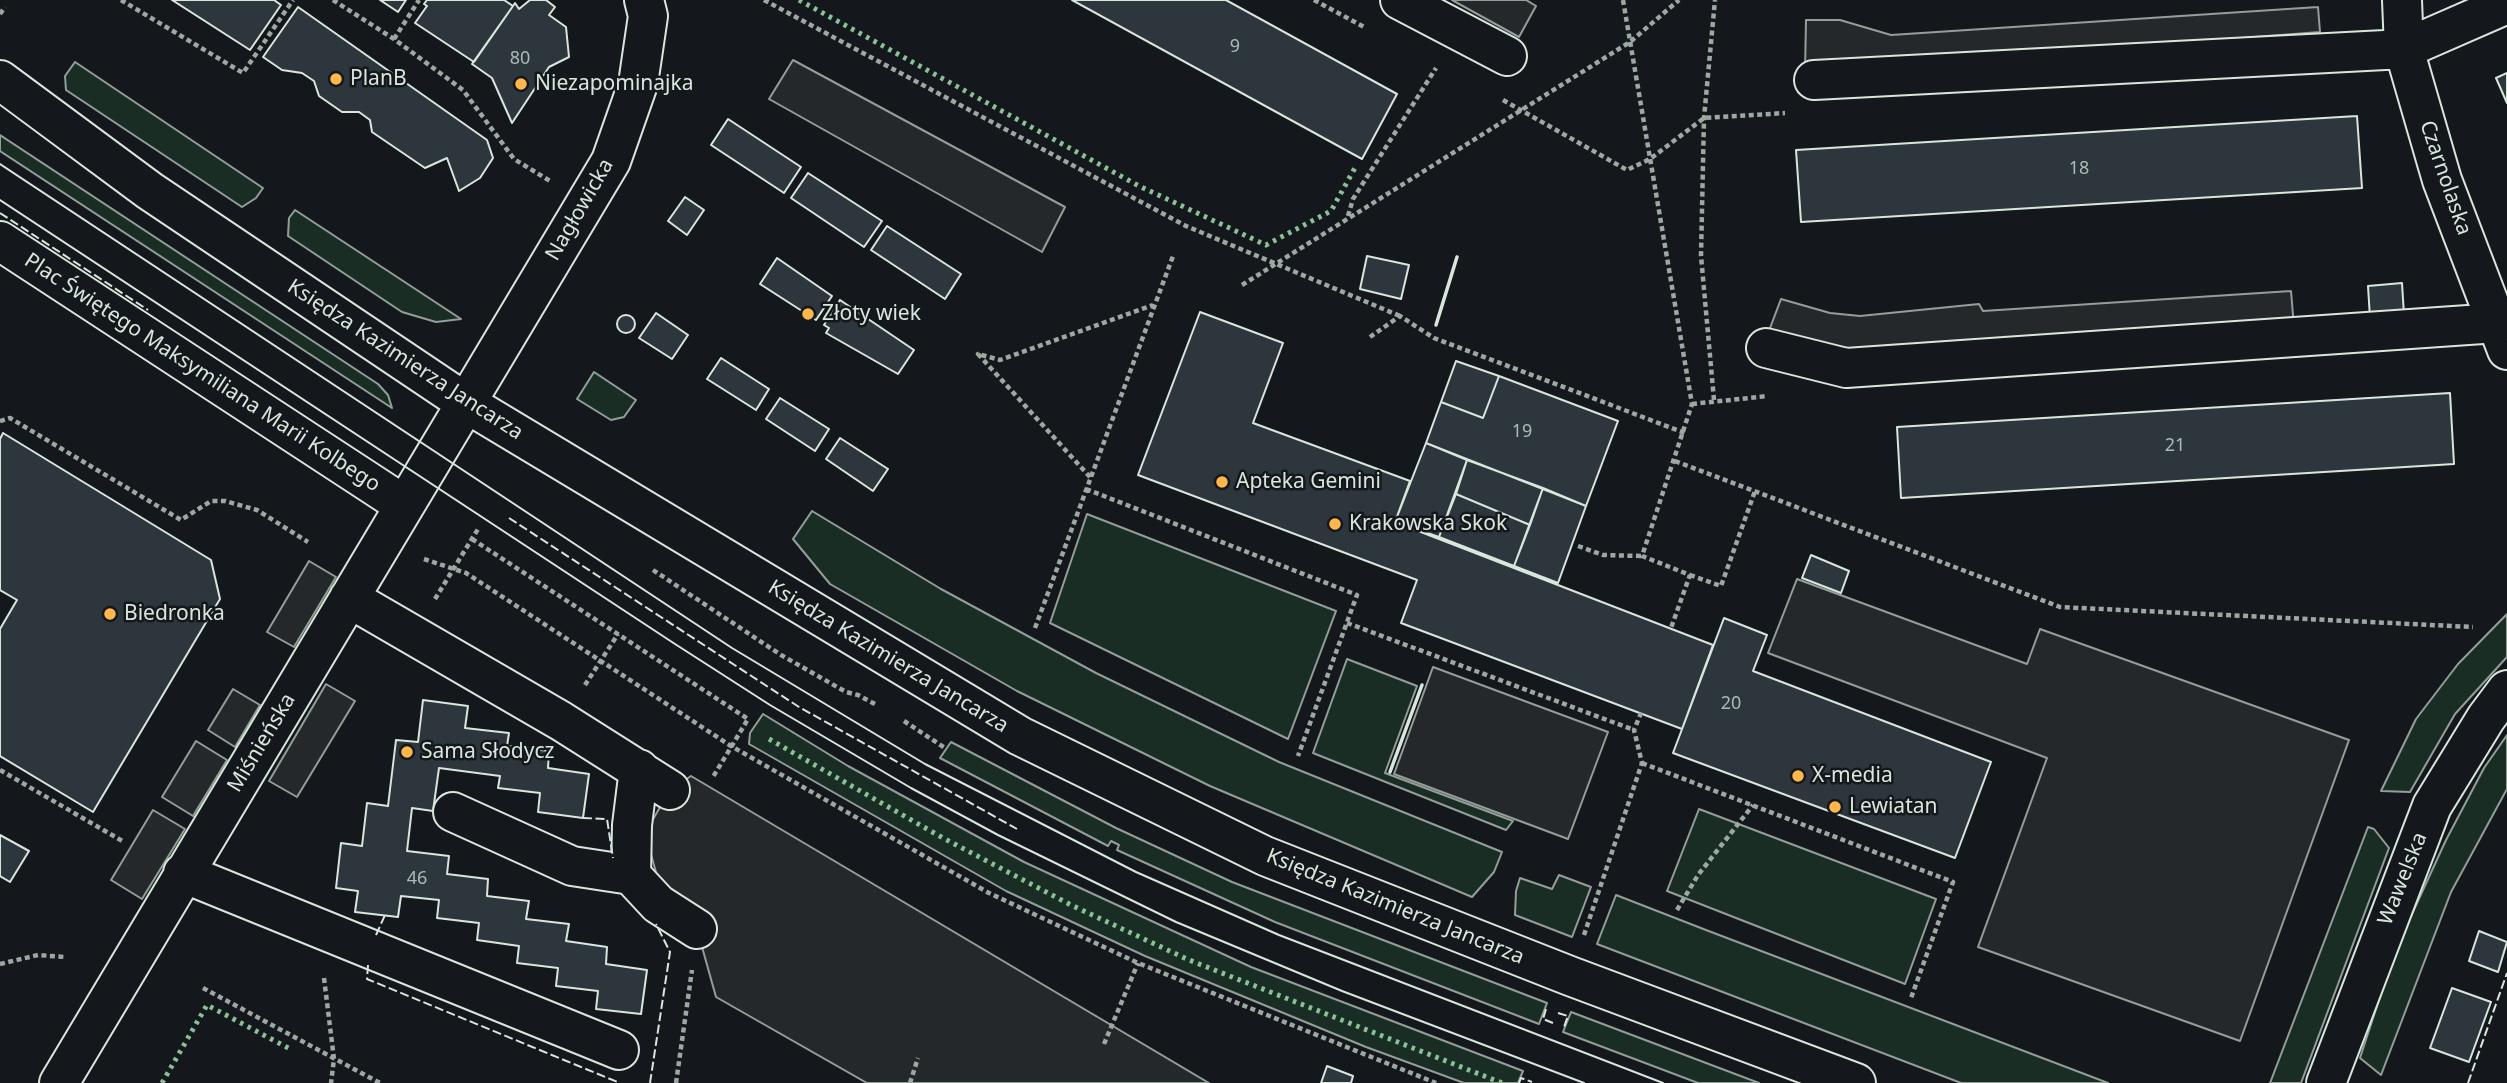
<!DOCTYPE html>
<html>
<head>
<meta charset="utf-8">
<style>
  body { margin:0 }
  canvas { display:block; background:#14181c }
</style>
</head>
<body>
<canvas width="2507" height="1083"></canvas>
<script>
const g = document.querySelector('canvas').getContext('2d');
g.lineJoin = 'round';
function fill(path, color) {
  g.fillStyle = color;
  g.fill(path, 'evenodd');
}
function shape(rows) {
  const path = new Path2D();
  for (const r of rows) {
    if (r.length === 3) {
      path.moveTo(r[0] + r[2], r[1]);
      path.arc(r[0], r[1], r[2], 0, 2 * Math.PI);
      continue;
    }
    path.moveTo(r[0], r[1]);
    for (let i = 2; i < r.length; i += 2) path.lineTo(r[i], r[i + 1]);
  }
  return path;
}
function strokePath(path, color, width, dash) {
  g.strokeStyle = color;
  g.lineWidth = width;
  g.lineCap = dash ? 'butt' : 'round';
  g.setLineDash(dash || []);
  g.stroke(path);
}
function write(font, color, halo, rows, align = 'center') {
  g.font = font + ' "Noto Sans",sans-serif';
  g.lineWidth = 5;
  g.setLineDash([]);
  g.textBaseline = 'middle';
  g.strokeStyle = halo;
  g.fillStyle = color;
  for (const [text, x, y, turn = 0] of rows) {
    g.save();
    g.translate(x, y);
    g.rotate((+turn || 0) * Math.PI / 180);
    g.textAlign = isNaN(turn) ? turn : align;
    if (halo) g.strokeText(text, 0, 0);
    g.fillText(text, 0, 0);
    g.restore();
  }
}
const green = shape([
  [75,62,263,188,256,198,242,207,66,90,65,76,75,62],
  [0,135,378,384,388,395,392,408,0,151,0,135],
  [295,210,461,319,436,322,402,312,288,236,289,218,295,210],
  [594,372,636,400,624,417,611,420,577,399,594,372],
  [812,511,941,589,1096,673,1279,762,1502,852,1494,872,1472,897,1210,786,1017,691,830,584,793,539,812,511],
  [1087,514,1336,611,1288,739,1050,623,1087,514],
  [2507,614,2507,657,2455,714,2410,792,2381,791,2416,719,2458,664,2507,614],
  [1347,659,1417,686,1385,773,1513,821,1506,830,1313,753,1347,659],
  [763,714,848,766,1024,862,1251,967,1523,1071,1518,1083,1464,1083,1366,1047,1145,956,1006,891,749,744,750,733,763,714],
  [2507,735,2507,789,2451,892,2381,1075,2360,1058,2395,951,2446,840,2484,768,2507,735],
  [951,742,1116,828,1232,882,1547,1003,1539,1024,1275,922,1117,850,1119,845,1111,841,1108,846,940,758,951,742],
  [1699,809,1936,899,1905,984,1667,891,1699,809],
  [2368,827,2374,829,2389,848,2301,1083,2270,1083,2368,827],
  [1559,875,1591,887,1572,937,1515,915,1516,891,1520,878,1552,889,1559,875],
  [1616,895,1706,930,2108,1083,1961,1083,1597,944,1616,895],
  [1571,1012,1759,1083,1698,1083,1563,1032,1571,1012]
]);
const parking = shape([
  [1452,0,1526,0,1536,6,1519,37,1452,0],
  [2318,7,2320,32,1805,71,1806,20,1840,20,1891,35,2318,7],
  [793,60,1065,207,1042,252,769,99,793,60],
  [2291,291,2294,327,1832,358,1767,336,1781,299,1830,313,1860,316,1979,304,1983,311,2291,291],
  [309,561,336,577,294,647,267,632,309,561],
  [1797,579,2027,664,2040,629,2349,740,2240,1041,1978,947,2047,758,1768,653,1797,579],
  [1433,667,1608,732,1568,839,1394,774,1433,667],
  [326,684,355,701,297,797,269,781,326,684],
  [233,689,260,705,235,747,208,730,233,689],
  [196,741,227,760,193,816,162,797,196,741],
  [691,776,1209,1083,867,1083,716,997,697,929,659,883,645,833,670,790,691,776],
  [153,810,185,829,142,899,111,880,153,810]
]);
const building = shape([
  [172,0,274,0,281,5,250,50,172,0],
  [380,0,406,0,398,12,380,0],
  [427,0,504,0,513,6,474,62,415,23,427,6,424,4,427,0],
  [530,0,546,0,555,7,549,15,566,27,569,57,549,67,512,123,492,78,472,64,513,6,515,3,519,9,530,0],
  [1072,0,1226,0,1397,94,1362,159,1072,0],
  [298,7,487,140,493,158,480,178,459,191,447,158,425,168,372,132,370,120,359,112,342,112,319,96,314,81,302,73,282,70,263,57,298,7],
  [2507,73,2507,103,2496,78,2507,73],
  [2357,116,2362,188,1801,222,1796,150,2357,116],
  [728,119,801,167,784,193,711,145,728,119],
  [808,173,882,221,864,247,791,198,808,173],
  [685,197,704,210,687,235,668,221,685,197],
  [887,226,961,274,945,299,871,250,887,226],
  [1367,256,1409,265,1401,299,1360,289,1367,256],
  [777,258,832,296,816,320,760,284,777,258],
  [2402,283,2404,315,2370,318,2368,286,2402,283],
  [840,300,914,350,898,374,826,333,829,328,824,325,840,300],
  [1200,312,1283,343,1253,423,1410,481,1395,522,1713,645,1682,729,1401,623,1417,580,1138,475,1200,312],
  [656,313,688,335,672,359,639,338,656,313],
  [626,324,9],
  [721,358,769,389,756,410,707,379,721,358],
  [1456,361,1499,376,1483,418,1441,402,1456,361],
  [1499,376,1618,421,1586,506,1426,443,1441,402,1483,418,1499,376],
  [2450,393,2454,464,1901,498,1897,427,2450,393],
  [780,398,829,429,815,451,766,419,780,398],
  [3,433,211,560,220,599,93,812,0,756,0,629,17,600,0,590,0,439,3,433],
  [840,438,888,469,873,491,826,459,840,438],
  [1426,443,1467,460,1439,537,1395,522,1426,443],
  [1467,460,1543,488,1530,525,1456,494,1467,460],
  [1543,488,1586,506,1558,583,1514,566,1543,488],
  [1456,494,1530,525,1514,566,1439,537,1456,494],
  [1811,555,1849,571,1841,593,1802,578,1811,555],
  [1724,618,1767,635,1753,671,1991,762,1955,858,1673,753,1724,618],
  [423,700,468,706,465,728,509,733,507,746,549,751,548,768,589,774,583,818,538,812,540,793,498,788,500,776,439,768,433,811,412,808,407,851,449,856,447,874,488,879,487,896,529,901,526,919,569,924,566,941,607,947,606,964,647,970,641,1014,596,1009,598,991,556,986,558,968,517,963,519,946,477,940,479,923,437,918,439,900,401,896,398,917,355,912,358,891,336,888,341,843,362,846,367,803,388,806,396,740,418,742,423,700],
  [0,835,29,851,10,882,0,876,0,835],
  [2479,931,2507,942,2498,972,2469,961,2479,931],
  [2452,988,2491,1002,2469,1062,2430,1048,2452,988],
  [1327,1066,1353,1076,1351,1083,1321,1083,1327,1066]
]);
const path = shape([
  [121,0,243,73,293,0],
  [333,0,394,39,463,90,514,159,550,181],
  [764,0,1186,226,1400,316],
  [1314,0,1366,28],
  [1623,0,1692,404,1642,556,1690,575,1671,628],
  [0,14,5,7],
  [394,39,419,0],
  [1503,100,1627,170,1650,159,1704,118,1785,113],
  [1348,216,1353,199,1436,68],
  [1242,285,1630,42,1679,0],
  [1370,337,1400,316,1434,338,1685,433],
  [1714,400,1701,256,1704,118,1715,0],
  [1692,404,1768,396],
  [0,421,10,418,181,520,211,501,225,501,257,510,308,542],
  [1675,461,2060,607,2473,627],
  [1090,477,978,354,1000,360,1153,305],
  [1086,489,1357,595,1298,756],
  [472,539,748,719,713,777],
  [1578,546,1603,555,1642,556],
  [424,559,466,573,731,746,989,893,1138,963,1436,1083],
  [653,570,781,655,846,692,858,695,875,704],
  [1690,575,1721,586,1755,491],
  [435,599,478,529],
  [1347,623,1634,730],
  [1035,628,1173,256],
  [585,685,618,634],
  [904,721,945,748],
  [1642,763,1953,882,1911,998],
  [0,770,124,842],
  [1677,910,1698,875,1753,805],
  [1584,935,1642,763,1634,730,1641,713],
  [0,964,38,955,65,957],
  [324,978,334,1059,331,1083],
  [203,988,380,1083],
  [1104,1044,1138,963],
  [676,1083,692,970],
  [910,1083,918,1058]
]);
const minor = shape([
  [1400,0,1507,56],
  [2402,0,2404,49,2442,180,2507,350],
  [0,80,150,191,466,403,1020,736,1265,856,1570,976,1856,1083],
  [1814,80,2404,49,2507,4],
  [0,241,404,505],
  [1766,348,1846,368,2497,323,2507,319],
  [349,598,561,721,670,790],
  [639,769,632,825,631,875,658,904,697,929],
  [453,812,572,866,631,875],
  [183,873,619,1050],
  [59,1083,611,161,638,84,648,16,644,0],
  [2326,1083,2432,806,2486,718,2507,690]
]);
const tram = shape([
  [0,164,732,648,925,764,1136,872,1279,935,1663,1083],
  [0,200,675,644,770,705,911,788,998,835,1176,922,1342,991,1584,1083]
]);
const hedge = shape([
  [799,0,1139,186,1266,245,1331,211,1356,166],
  [769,739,943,838,1071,905,1189,960,1502,1083],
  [162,1083,207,1005,292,1050]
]);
const fence = shape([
  [0,213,148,310],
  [509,518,799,707,1017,829],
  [583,818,607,819,613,858],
  [376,935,385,915],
  [368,965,367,979,620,1083],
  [1546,1009,1543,1019,1553,1023],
  [1558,1013,1568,1016,1564,1027],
  [650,1083,670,952,656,924],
  [1519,1083,1521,1078,1532,1082],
  [2468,1083,2507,973]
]);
const wall = shape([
  [1436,325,1457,257],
  [1390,772,1422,685]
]);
const markers = [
  [336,79,7,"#ffb74d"],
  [521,84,7,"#ffb74d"],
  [808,314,7,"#ffb74d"],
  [1222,482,7,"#ffb74d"],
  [1335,524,7,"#ffb74d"],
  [110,614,7,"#ffb74d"],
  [407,752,7,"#ffb74d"],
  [1798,776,7,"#ffb74d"],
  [1835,807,7,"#ffb74d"]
];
const numberNames = [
  ["9",1235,47],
  ["80",520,59],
  ["18",2079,169],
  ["19",1522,432],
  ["21",2175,446],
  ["20",1731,704],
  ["46",417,879]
];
const poiNames = [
  ["PlanB",350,79],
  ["Niezapominajka",535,84],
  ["Złoty wiek",822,314],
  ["Apteka Gemini",1236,482],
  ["Krakowska Skok",1349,524],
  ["Biedronka",124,614],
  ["Sama Słodycz",421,752],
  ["X-media",1812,776],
  ["Lewiatan",1849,807]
];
const streetNames = [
  ["Czarnolaska",2445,178,71],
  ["Nagłowicka",580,210,-60],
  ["Księdza Kazimierza Jancarza",405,360,33],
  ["Plac Świętego Maksymiliana Marii Kolbego",202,373,33],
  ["Księdza Kazimierza Jancarza",888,657,31],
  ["Miśnieńska",262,743,-59],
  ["Wawelska",2403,879,-68],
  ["Księdza Kazimierza Jancarza",1395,907,22]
];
fill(green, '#1a2d24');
strokePath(green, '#939e99', 2);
fill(parking, '#24282b');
strokePath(parking, '#939e99', 2);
fill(building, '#2c363c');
strokePath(building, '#d8e6dc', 2);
strokePath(minor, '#d8e6dc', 42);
strokePath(path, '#9da8a2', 4.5, [5, 3.5]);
strokePath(minor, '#14181c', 38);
strokePath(tram, '#d8e6dc', 2);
strokePath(hedge, '#8ac095', 5, [3.5, 5]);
strokePath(fence, '#d8e6dc', 2, [9, 3.5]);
strokePath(wall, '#d8e6dc', 3.5);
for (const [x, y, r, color] of markers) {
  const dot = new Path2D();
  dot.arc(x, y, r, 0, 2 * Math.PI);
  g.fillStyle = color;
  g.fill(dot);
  strokePath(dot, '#14181c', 2.5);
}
write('18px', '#adbab4', null, numberNames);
write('21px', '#d8e6dc', '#14181c', poiNames, 'left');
write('21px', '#d8e6dc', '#14181c', streetNames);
</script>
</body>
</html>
